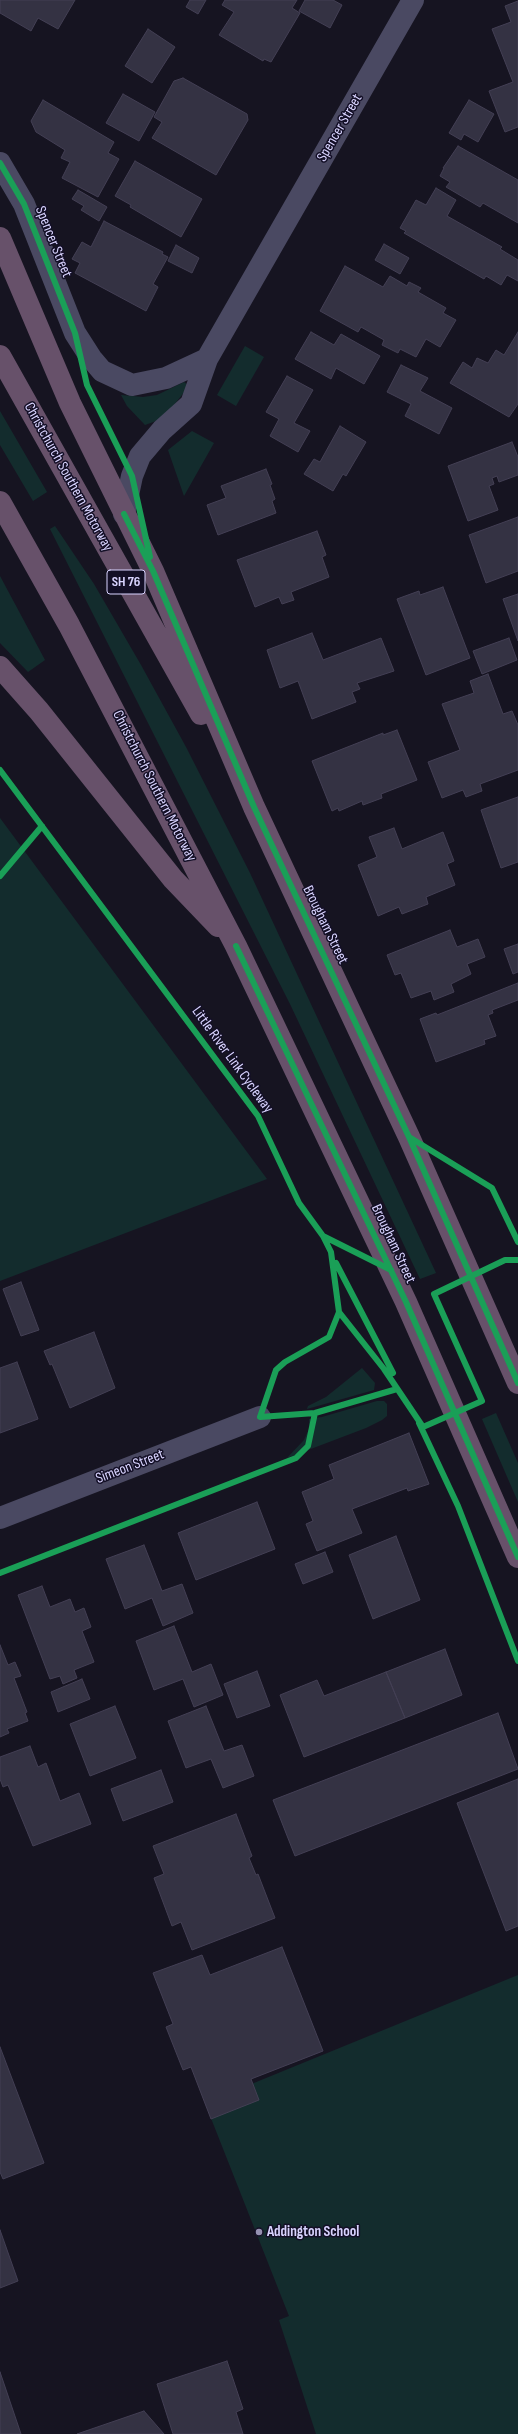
<!DOCTYPE html>
<html>
<head>
<meta charset="utf-8">
<style>
  body { margin:0 }
  canvas { display:block; background:#161421 }
</style>
</head>
<body>
<canvas width="518" height="2434"></canvas>
<script>
const g = document.querySelector('canvas').getContext('2d');
g.lineJoin = 'round';
function fill(path, color) {
  g.fillStyle = color;
  g.fill(path, 'evenodd');
}
function shape(rows) {
  const path = new Path2D();
  for (const r of rows) {
    path.moveTo(r[0], r[1]);
    for (let i = 2; i < r.length; i += 2) path.lineTo(r[i], r[i + 1]);
  }
  return path;
}
function strokePath(path, color, width, dash) {
  g.strokeStyle = color;
  g.lineWidth = width;
  g.lineCap = dash ? 'butt' : 'round';
  g.setLineDash(dash || []);
  g.stroke(path);
}
function write(font, color, halo, rows, align = 'center') {
  g.font = font + ' "Sofia Sans Condensed",sans-serif';
  g.lineWidth = 3;
  g.setLineDash([]);
  g.textBaseline = 'middle';
  g.strokeStyle = halo;
  g.fillStyle = color;
  for (const [text, x, y, turn = 0] of rows) {
    g.save();
    g.translate(x, y);
    g.rotate((+turn || 0) * Math.PI / 180);
    g.textAlign = isNaN(turn) ? turn : align;
    if (halo) g.strokeText(text, 0, 0);
    g.fillText(text, 0, 0);
    g.restore();
  }
}
const green = shape([
  [245,346,264,357,236,406,217,395],
  [184,382,189,386,170,410,156,421,145,425,127,406,121,395,143,397,157,395],
  [0,411,47,492,33,501,0,445],
  [192,431,214,443,184,496,168,450],
  [55,526,94,584,141,665,186,747,250,873,436,1273,420,1279,290,1004,50,529],
  [0,576,45,660,28,672,0,643],
  [0,818,267,1179,0,1281],
  [362,1368,375,1383,374,1390,307,1409,308,1406,326,1397],
  [377,1401,384,1401,387,1404,387,1416,382,1420,366,1428,287,1458,304,1440,309,1429,309,1419,322,1417],
  [496,1413,518,1463,518,1502,482,1419],
  [518,1975,518,2434,316,2434,279,2320,289,2316,205,2103]
]);
const building = shape([
  [0,0,75,0,58,29,38,18,31,31,0,13,0,0],
  [190,0,206,0,198,14,186,7,190,0],
  [225,0,297,0,292,8,300,13,271,62,264,59,263,61,219,35,234,12,222,5,225,0],
  [305,0,333,0,342,5,330,28,299,11,305,0],
  [518,1,518,127,505,132,489,91,513,82,492,29,511,22,505,6,518,1],
  [148,29,175,47,152,83,125,66,148,29],
  [183,78,247,114,248,120,216,175,152,138,162,122,154,117,174,81,183,78],
  [123,94,155,112,139,141,106,123,123,94],
  [43,100,114,142,108,153,119,159,98,197,62,178,70,162,61,158,65,150,36,132,31,121,43,100],
  [469,100,494,114,478,142,464,134,461,140,449,133,469,100],
  [458,146,518,180,518,223,483,203,480,207,446,187,450,182,440,176,444,168,443,168,458,146],
  [135,161,202,199,181,237,130,207,131,205,115,196,135,161],
  [436,188,456,200,447,216,502,247,500,249,518,260,518,281,507,275,501,285,486,276,484,279,404,233,406,231,400,228,416,200,426,205,436,188],
  [78,190,107,207,99,221,81,210,84,206,72,199,78,190],
  [104,221,163,252,162,254,168,257,153,284,158,287,146,311,75,273,80,263,72,259,82,242,91,247,104,221],
  [384,244,409,258,400,274,375,260,384,244],
  [176,245,199,258,192,273,168,261,176,245],
  [345,266,383,287,390,276,407,286,409,282,421,288,418,292,446,308,443,313,456,320,440,347,426,339,416,357,400,349,398,353,382,345,384,340,361,327,358,332,320,311,345,266],
  [311,332,334,345,341,334,380,356,364,384,336,368,331,379,295,359,311,332],
  [518,332,518,404,509,417,450,383,463,362,472,368,477,358,488,363,496,350,504,355,518,332],
  [401,365,428,378,420,391,452,408,439,434,405,416,411,404,387,392,401,365],
  [287,376,313,390,294,423,310,431,298,452,270,436,279,419,266,412,287,376],
  [340,426,366,442,346,476,343,474,333,491,304,474,314,459,320,462,340,426],
  [512,442,518,457,518,475,499,482,497,476,492,478,494,484,489,486,498,510,468,521,448,466,512,442],
  [266,469,272,484,270,485,275,499,272,501,276,513,218,535,207,505,226,498,221,486,266,469],
  [518,517,518,571,486,583,469,535,518,517],
  [317,531,326,555,322,557,329,577,291,592,294,600,282,604,279,597,255,607,237,560,317,531],
  [443,587,470,658,426,675,397,599,419,591,420,595,443,587],
  [518,594,518,641,503,599,518,594],
  [312,633,323,660,381,638,394,671,357,683,360,689,352,692,356,702,312,719,298,681,280,688,267,650,312,633],
  [509,638,517,660,482,674,473,651,509,638],
  [488,674,503,714,512,711,518,725,518,770,480,784,482,791,466,797,463,790,442,798,428,762,460,750,442,704,474,693,470,681,488,674],
  [397,730,417,780,381,794,382,798,363,805,362,801,339,811,338,808,332,811,312,761,383,733,383,735,397,730],
  [518,797,518,862,501,868,481,810,518,797],
  [394,828,402,849,443,832,454,861,447,864,455,885,426,897,428,904,402,914,399,907,378,916,358,865,377,857,369,837,394,828],
  [450,930,457,947,478,939,485,957,467,964,471,974,451,984,454,992,434,1000,431,991,411,998,401,973,395,975,387,955,450,930],
  [518,944,518,972,513,974,504,949,518,944],
  [518,983,518,1000,492,1010,493,1013,488,1015,496,1036,484,1040,485,1044,436,1062,420,1019,436,1013,437,1015,518,983],
  [21,1282,39,1330,21,1336,3,1289,21,1282],
  [94,1332,115,1388,70,1408,52,1364,50,1365,44,1351,94,1332],
  [17,1362,38,1419,0,1433,0,1368,17,1362],
  [409,1433,429,1484,408,1491,407,1488,352,1509,362,1533,317,1551,306,1524,313,1521,302,1492,334,1479,329,1465,409,1433],
  [257,1502,275,1549,196,1580,178,1533,257,1502],
  [396,1536,420,1600,373,1619,349,1555,396,1536],
  [144,1545,162,1591,182,1584,193,1613,163,1626,152,1598,125,1609,106,1559,144,1545],
  [325,1552,333,1572,303,1584,295,1564,325,1552],
  [42,1586,50,1607,70,1599,75,1612,84,1608,91,1627,82,1631,94,1662,74,1670,77,1678,63,1684,60,1676,50,1679,18,1595,42,1586],
  [174,1626,192,1672,211,1664,223,1695,194,1707,183,1679,154,1690,136,1641,174,1626],
  [0,1645,8,1665,15,1662,21,1676,14,1678,27,1712,25,1713,28,1721,7,1729,9,1733,0,1737,0,1645],
  [445,1649,462,1695,405,1718,386,1672,445,1649],
  [257,1671,270,1706,237,1718,224,1684,257,1671],
  [386,1672,405,1718,304,1757,280,1695,317,1680,324,1696,386,1672],
  [82,1679,90,1699,58,1712,51,1692,82,1679],
  [115,1706,136,1758,90,1776,70,1724,115,1706],
  [206,1706,224,1751,242,1745,254,1776,223,1788,211,1759,186,1768,168,1721,206,1706],
  [498,1713,518,1769,295,1856,273,1800,498,1713],
  [30,1746,38,1767,46,1763,60,1801,79,1793,91,1824,33,1846,8,1785,3,1787,0,1779,0,1757,30,1746],
  [161,1770,173,1802,123,1821,111,1789,161,1770],
  [518,1779,518,1926,506,1931,457,1803,518,1779],
  [236,1814,252,1856,249,1858,256,1875,258,1874,275,1918,192,1950,181,1922,172,1926,154,1878,164,1874,153,1846,236,1814],
  [282,1947,323,2051,251,2079,259,2100,211,2119,191,2067,183,2070,166,2027,173,2024,153,1973,202,1955,210,1975,282,1947],
  [0,2047,44,2163,3,2179,0,2172,0,2047],
  [0,2230,18,2281,0,2288,0,2230],
  [227,2361,243,2409,236,2412,243,2434,173,2434,157,2384,227,2361],
  [0,2372,21,2434,0,2434,0,2372],
  [144,2411,164,2434,77,2434,144,2411]
]);
const minor = shape([
  [0,163,24,204,75,333,91,358,102,371,132,385,166,378,207,359],
  [124,514,132,476,140,456,162,430,191,404,207,359,413,0],
  [0,1518,260,1417]
]);
const highway = shape([
  [0,238,70,403,153,571,254,807,409,1137,518,1383],
  [0,356,201,714],
  [0,502,69,625,236,946,406,1302,518,1557],
  [0,667,39,711,173,879,218,926]
]);
const cycleway = shape([
  [0,163,24,204,75,333,87,385,132,476,150,557],
  [124,514,153,571,254,807,409,1137,518,1383],
  [0,770,258,1116,299,1203,323,1236,331,1252,339,1312,384,1369,423,1427,482,1401,434,1294,505,1260,518,1260],
  [0,876,42,826],
  [236,946,406,1302,518,1557],
  [409,1137,492,1188,518,1242],
  [323,1236,391,1270],
  [336,1263,393,1373],
  [339,1312,329,1337,285,1362,276,1370,260,1417,315,1413,397,1389],
  [419,1423,458,1506,518,1661],
  [0,1573,296,1458,308,1446,315,1413]
]);
const markers = [
  [259,2232,4,"#9591b1"]
];
const shields = [
  [126,582,38]
];
const shieldNames = [
  ["SH 76",126,582]
];
const streetNames = [
  ["Spencer Street",340,128,-60],
  ["Spencer Street",53,242,68],
  ["Christchurch Southern Motorway",68,477,61],
  ["Christchurch Southern Motorway",154,786,63],
  ["Brougham Street",325,925,64],
  ["Little River Link Cycleway",232,1060,54],
  ["Brougham Street",393,1244,65],
  ["Simeon Street",130,1467,-21]
];
const poiNames = [
  ["Addington School",267,2232]
];
fill(green, '#132c2d');
fill(building, '#343243');
strokePath(building, '#433f54', 1);
strokePath(minor, '#4a4962', 22);
strokePath(highway, '#67516a', 22);
strokePath(cycleway, '#1a9f57', 6);
for (const [x, y, r, color] of markers) {
  const dot = new Path2D();
  dot.arc(x, y, r, 0, 2 * Math.PI);
  g.fillStyle = color;
  g.fill(dot);
  strokePath(dot, '#130f26', 1.5);
}
for (const [x, y, w] of shields) {
  const box = new Path2D();
  box.roundRect(x - w / 2, y - 12, w, 24, 3);
  g.fillStyle = '#130f26';
  g.fill(box);
  strokePath(box, '#d9d4ff', 1);
}
write('bold 14px', '#d9d4ff', null, shieldNames);
write('15px', '#d9d4ff', '#130f26', streetNames);
write('bold 15px', '#d9d4ff', '#130f26', poiNames, 'left');
</script>
</body>
</html>
